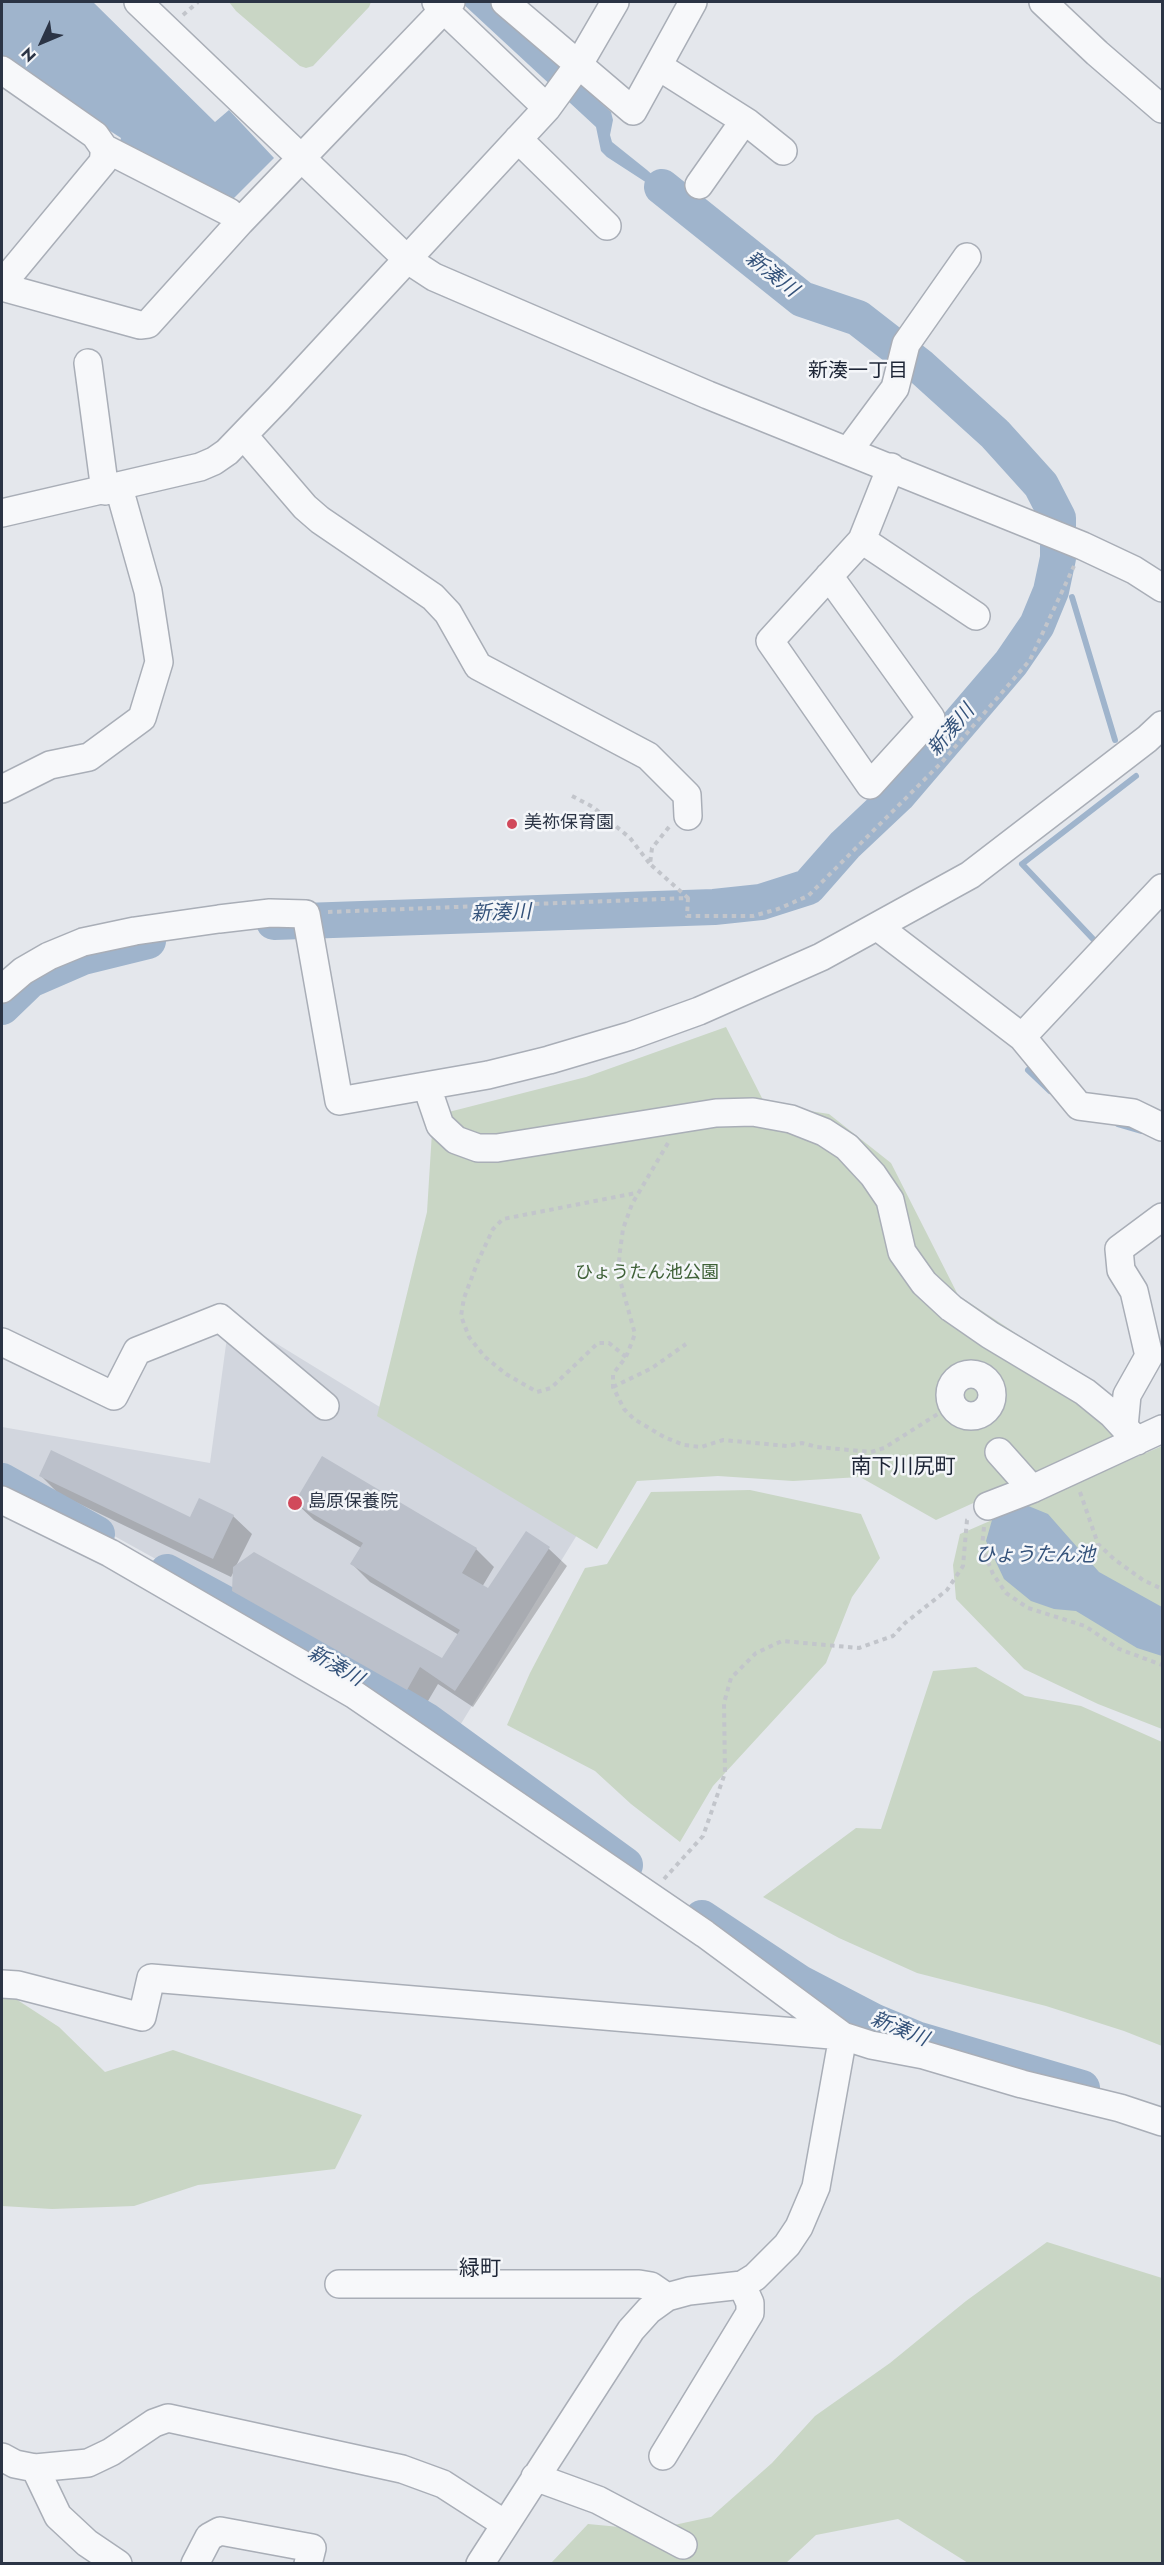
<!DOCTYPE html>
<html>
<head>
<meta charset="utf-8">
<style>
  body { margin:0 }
  #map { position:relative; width:1164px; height:2565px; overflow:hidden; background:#e4e7ec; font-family:Jost,sans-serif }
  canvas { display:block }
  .frame { position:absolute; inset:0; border:3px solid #2b3445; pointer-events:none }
  .north { position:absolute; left:12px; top:12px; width:60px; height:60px; -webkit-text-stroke:4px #f4f6f9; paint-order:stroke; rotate:226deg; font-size:16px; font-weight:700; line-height:24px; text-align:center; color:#2b3445 }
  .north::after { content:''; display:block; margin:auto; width:21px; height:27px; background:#2b3445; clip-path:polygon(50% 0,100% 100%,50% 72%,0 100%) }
</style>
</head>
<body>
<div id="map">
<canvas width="1164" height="2565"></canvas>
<div class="frame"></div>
<div class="north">N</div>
</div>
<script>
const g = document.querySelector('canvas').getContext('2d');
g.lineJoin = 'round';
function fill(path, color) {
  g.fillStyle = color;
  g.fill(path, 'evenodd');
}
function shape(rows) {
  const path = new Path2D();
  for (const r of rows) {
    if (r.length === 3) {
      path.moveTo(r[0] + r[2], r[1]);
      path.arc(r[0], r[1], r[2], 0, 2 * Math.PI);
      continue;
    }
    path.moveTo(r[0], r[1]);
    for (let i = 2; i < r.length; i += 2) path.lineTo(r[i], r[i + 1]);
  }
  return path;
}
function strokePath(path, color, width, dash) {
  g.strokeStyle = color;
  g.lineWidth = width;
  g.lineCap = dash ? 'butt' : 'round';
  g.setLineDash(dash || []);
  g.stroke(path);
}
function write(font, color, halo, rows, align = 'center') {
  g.font = font + ' Jost,"Noto Sans JP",sans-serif';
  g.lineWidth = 5;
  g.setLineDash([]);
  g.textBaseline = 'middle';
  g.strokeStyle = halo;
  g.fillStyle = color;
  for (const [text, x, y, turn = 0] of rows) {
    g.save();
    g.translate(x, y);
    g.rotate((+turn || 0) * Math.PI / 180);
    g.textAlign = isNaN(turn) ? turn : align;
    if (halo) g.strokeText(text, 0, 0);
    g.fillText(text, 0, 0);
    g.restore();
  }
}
const built = shape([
  [230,1315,580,1530,459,1727,6,1476,2,1471,2,1427,210,1463]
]);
const green = shape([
  [229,2,371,2,369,7,313,66,306,68,300,66,236,11],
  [726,1027,765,1104,829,1114,891,1163,958,1295,1029,1342,1129,1432,936,1520,860,1477,793,1481,718,1476,637,1481,597,1549,377,1416,427,1212,433,1116,586,1077],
  [1162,1446,1162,1729,1098,1704,1024,1669,956,1599,953,1565,960,1534],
  [750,1490,861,1514,880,1558,852,1597,826,1663,713,1786,680,1842,631,1804,595,1771,507,1725,530,1673,585,1568,607,1564,651,1492],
  [976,1667,1025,1696,1081,1706,1162,1742,1162,2046,1124,2031,1046,2006,917,1973,839,1938,763,1897,856,1828,881,1829,933,1671],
  [2,1990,59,2027,105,2072,173,2050,362,2115,335,2169,198,2185,134,2206,52,2209,2,2206],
  [1047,2242,1162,2278,1162,2563,968,2563,898,2519,816,2535,786,2563,554,2564,552,2562,588,2524,651,2530,711,2517,772,2463,815,2416,890,2363,966,2301]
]);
const water = shape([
  [2,2,93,2,215,122,229,110,274,158,230,202,117,151,121,138,2,61],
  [461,2,489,2,611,112,613,120,610,135,612,142,647,170,701,218,607,157,601,151,596,127],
  [1026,1505,1048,1514,1099,1572,1162,1607,1162,1656,1137,1648,1076,1611,1054,1609,1031,1601,1004,1579,986,1541,992,1520]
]);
const shadow = shape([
  [323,1458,476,1549,494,1567,482,1587,488,1590,526,1533,549,1549,567,1566,473,1707,438,1684,425,1706,251,1609,233,1591,234,1571,231,1577,59,1494,41,1476,190,1519,233,1516,252,1534,236,1566,442,1660,459,1635,370,1582,352,1564,361,1548,314,1520,296,1503]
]);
const stream = shape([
  [1058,558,1062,568],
  [1072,597,1115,740],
  [1094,940,1022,864,1136,776],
  [1028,1070,1050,1091],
  [1118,1124,1142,1131]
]);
const river = shape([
  [274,922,714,907,761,902,808,887,845,845,898,795,1011,663,1037,625,1051,591,1058,558,1058,518,1041,485,995,434,921,367,858,318,802,299,662,187],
  [2,1007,30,980,83,957,148,941],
  [2,1481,97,1534],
  [167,1572,259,1622,427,1721,625,1865],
  [702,1918,800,1983,875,2022,916,2039,1082,2088]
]);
const building = shape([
  [51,1450,190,1517,199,1498,234,1515,213,1559,39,1476],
  [322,1456,477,1548,462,1573,488,1588,526,1531,550,1547,455,1691,420,1667,407,1690,232,1591,233,1567,254,1552,442,1658,460,1630,350,1564,363,1543,294,1503]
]);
const path = shape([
  [183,15,198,2],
  [572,796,593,807,630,838,650,864],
  [669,827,652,848,650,864,688,898],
  [328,912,688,898,687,916,753,916,778,909,808,896,942,762,1030,660,1074,566],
  [668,1143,632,1204,623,1229,620,1251,618,1273,635,1334,626,1357,613,1374,613,1387,624,1409,634,1419,664,1437,684,1445,701,1447,723,1440,787,1446,802,1443,817,1447,871,1452,884,1448,952,1405],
  [626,1357,609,1343,598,1343,551,1388,537,1392,506,1374,485,1357,469,1337,461,1316,464,1298,478,1261,493,1229,503,1219,636,1193],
  [613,1387,652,1368,686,1344],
  [1080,1492,1098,1544,1114,1559,1143,1580,1162,1589],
  [984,1527,982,1547,993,1574,1006,1593,1028,1608,1085,1626,1119,1649,1162,1665],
  [664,1879,703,1836,725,1773,724,1703,731,1678,756,1653,782,1641,859,1648,893,1636,905,1623,947,1590,963,1566,967,1520,970,1518]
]);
const minor = shape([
  [138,2,408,260,434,277,708,395,1083,546,1134,570,1162,588],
  [436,2,547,108],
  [505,2,633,111,693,2],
  [1043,2,1097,53,1162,109],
  [658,66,748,123,783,151],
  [2,70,95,135,104,148,104,155,103,162,2,284],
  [518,139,607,226],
  [104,148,229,212],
  [699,185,744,121],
  [2,287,140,325,148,324,240,222,451,2],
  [88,363,105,491],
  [244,436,305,507,320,520,433,597,448,613,478,666,648,756,687,795,688,816],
  [849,450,895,388,906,344,967,257],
  [891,467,862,540,976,616],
  [2,513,200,467,214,461,227,452,279,398,547,108,579,64,615,2],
  [829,576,931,718,870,785,770,641,862,540],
  [2,789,50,765,89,757,142,718,159,662,148,591,119,488],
  [878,927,1022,1037,1079,1106,1133,1113,1162,1127],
  [2,989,23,971,49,956,83,942,135,931,219,919,270,913,306,914,339,1101,488,1075,549,1060,630,1036,699,1011,821,957,970,875,1147,739,1162,725],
  [1022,1037,1162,888],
  [427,1087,440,1125,456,1140,478,1148,497,1148,716,1113,753,1112,791,1119,824,1132,847,1147,873,1175,890,1200,902,1252,924,1283,951,1308,990,1335,1085,1392,1112,1414,1137,1441],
  [2,1342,114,1396,137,1351,220,1318,325,1406],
  [971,1395,21],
  [1124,1427,1127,1395,1149,1356,1134,1291,1121,1270,1119,1249,1162,1217],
  [999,1452,1032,1489],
  [2,1500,110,1553,355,1695,705,1934,843,2036],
  [988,1506,1032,1489,1162,1429],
  [2,1984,18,1985,142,2017,151,1978,843,2036,871,2045,924,2055,1022,2084,1120,2108,1162,2122],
  [339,2284,639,2284,651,2286,667,2297],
  [663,2456,750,2313,750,2303,742,2285],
  [2,2457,15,2464,35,2468,88,2463,111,2452,154,2423,168,2418,402,2469,443,2484,505,2524],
  [35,2468,58,2516,87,2543,118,2564],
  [535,2477,598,2500,683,2545],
  [195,2564,209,2537,220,2531,312,2548,308,2564],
  [480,2564,631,2330,649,2310,667,2297,689,2291,742,2285,755,2277,787,2245,799,2227,816,2187,843,2036]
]);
const markers = [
  [512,824,6,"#d1495b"],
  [295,1503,8,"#d1495b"]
];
const poiNames = [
  ["美祢保育園",524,824],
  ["島原保養院",308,1503]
];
const parkNames = [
  ["ひょうたん池公園",647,1274]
];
const waterNames = [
  ["新湊川",771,275,38],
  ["新湊川",952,731,-50],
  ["新湊川",501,914,-2],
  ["ひょうたん池",1035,1556],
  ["新湊川",335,1667,30],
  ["新湊川",899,2030,22]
];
const neighbourhoodNames = [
  ["新湊一丁目",858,372]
];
const quarterNames = [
  ["南下川尻町",903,1468],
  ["緑町",480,2270]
];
fill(built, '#d2d6de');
fill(green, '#c9d6c5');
fill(water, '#9fb4cc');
fill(shadow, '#0003');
strokePath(stream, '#9fb4cc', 6);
strokePath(river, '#9fb4cc', 36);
fill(building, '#bbc0ca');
strokePath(minor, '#a9aeb7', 30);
strokePath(path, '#c2c5cb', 4, [4.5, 4.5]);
strokePath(minor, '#f7f8fa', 27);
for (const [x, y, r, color] of markers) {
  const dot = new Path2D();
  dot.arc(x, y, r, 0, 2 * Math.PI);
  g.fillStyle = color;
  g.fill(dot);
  strokePath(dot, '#f4f6f9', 2);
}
write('18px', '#2b3445', '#f4f6f9', poiNames, 'left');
write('18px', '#3f6138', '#f4f6f9', parkNames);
write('italic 20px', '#34527a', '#f4f6f9', waterNames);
write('20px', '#1d2536', '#f4f6f9', neighbourhoodNames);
write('21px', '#1d2536', '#f4f6f9', quarterNames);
</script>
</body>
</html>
